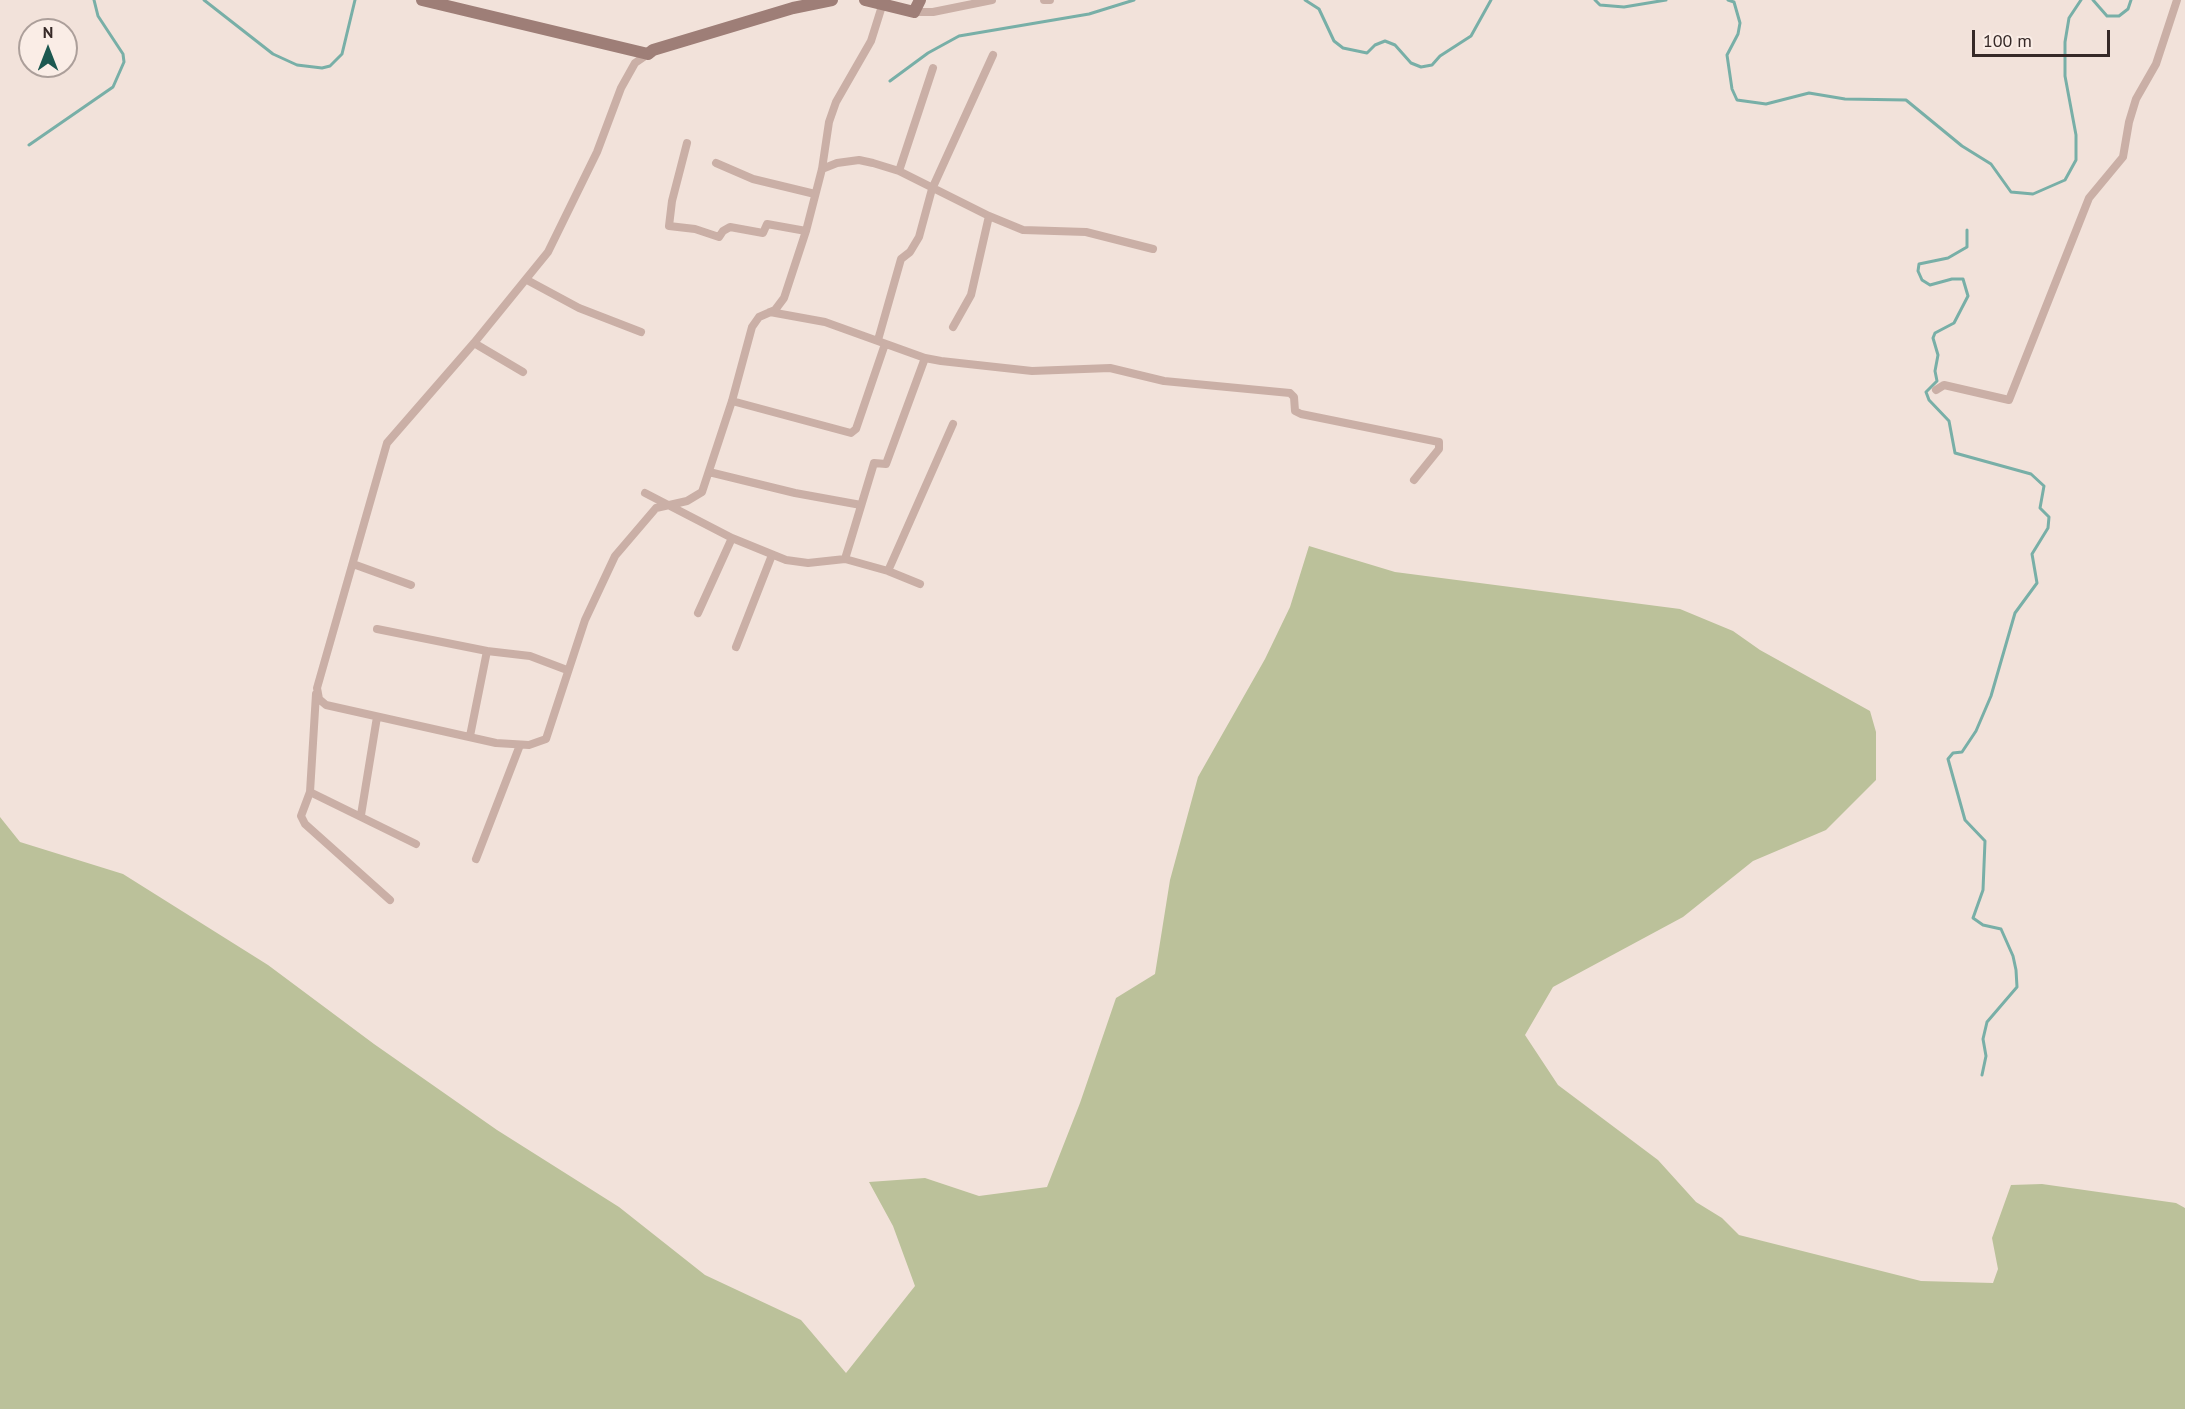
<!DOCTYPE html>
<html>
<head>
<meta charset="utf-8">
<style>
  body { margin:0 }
  #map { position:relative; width:2185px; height:1409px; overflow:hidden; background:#f2e2da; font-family:"PT Sans",sans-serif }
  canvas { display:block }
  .north { position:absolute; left:18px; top:18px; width:60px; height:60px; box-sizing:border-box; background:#faede6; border:2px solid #ac9f9a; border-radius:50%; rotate:0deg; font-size:16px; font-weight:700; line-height:24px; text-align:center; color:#362927 }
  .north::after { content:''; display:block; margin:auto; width:21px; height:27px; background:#1c5850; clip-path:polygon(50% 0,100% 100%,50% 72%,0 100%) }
  .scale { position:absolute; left:1972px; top:30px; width:138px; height:27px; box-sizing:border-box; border:3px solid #362927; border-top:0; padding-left:8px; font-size:18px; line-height:21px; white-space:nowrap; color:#362927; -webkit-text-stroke:4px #faede6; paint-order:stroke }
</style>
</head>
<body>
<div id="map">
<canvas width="2185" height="1409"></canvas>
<div class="north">N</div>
<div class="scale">100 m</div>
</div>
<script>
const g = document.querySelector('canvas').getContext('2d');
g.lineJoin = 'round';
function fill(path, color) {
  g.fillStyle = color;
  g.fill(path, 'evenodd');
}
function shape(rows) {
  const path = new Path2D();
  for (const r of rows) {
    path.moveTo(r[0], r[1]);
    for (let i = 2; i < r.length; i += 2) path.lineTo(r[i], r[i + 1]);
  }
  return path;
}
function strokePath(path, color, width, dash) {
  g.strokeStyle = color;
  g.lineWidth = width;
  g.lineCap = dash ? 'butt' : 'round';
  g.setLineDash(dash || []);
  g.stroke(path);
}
const green = shape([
  [1309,546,1395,572,1680,609,1733,631,1760,650,1870,711,1876,732,1876,780,1826,830,1753,861,1683,917,1553,987,1525,1035,1558,1085,1658,1160,1696,1202,1722,1218,1739,1235,1921,1281,1993,1283,1998,1269,1992,1238,2011,1185,2042,1184,2176,1203,2185,1208,2185,1409,0,1409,0,817,20,842,123,874,268,965,374,1044,497,1130,619,1207,705,1275,801,1320,846,1373,915,1286,893,1226,869,1182,925,1178,979,1196,1047,1187,1080,1103,1116,998,1155,974,1170,880,1198,777,1265,659,1290,607]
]);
const stream = shape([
  [204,0,273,54,297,65,322,68,330,66,342,54,355,0],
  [1305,0,1319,9,1334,41,1343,48,1367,53,1375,45,1385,41,1395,45,1411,63,1421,67,1432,65,1440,56,1471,36,1491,0],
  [1595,0,1600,5,1624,7,1666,0],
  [1728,0,1734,2,1740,23,1738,34,1727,55,1732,89,1737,100,1766,104,1809,93,1845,99,1906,100,1962,146,1991,164,2011,192,2033,194,2065,180,2076,160,2076,135,2065,76,2065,42,2069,18,2081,0],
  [2093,0,2107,16,2119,16,2128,9,2131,0],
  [890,81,928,53,959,36,1089,14,1134,0],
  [29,145,113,87,124,62,123,54,98,16,94,0],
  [1967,230,1967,247,1948,258,1919,264,1918,271,1922,280,1930,285,1952,279,1963,279,1968,296,1954,323,1935,333,1933,338,1938,355,1935,371,1937,381,1926,392,1929,400,1949,421,1955,453,2031,474,2044,486,2040,508,2049,517,2048,528,2032,554,2037,583,2015,613,1991,696,1976,731,1962,752,1953,753,1948,759,1965,820,1985,841,1983,890,1973,918,1983,925,2001,929,2013,956,2016,970,2017,987,1987,1022,1983,1039,1986,1056,1982,1075]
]);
const street = shape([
  [1044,0,1050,0],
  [914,12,933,12,992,0],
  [648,54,635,63,621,88,597,152,548,252,474,343,387,443,317,688,319,699,326,705,496,743,529,745,546,739,585,620,615,556,656,508,687,501,702,492,732,401,752,327,759,317,775,310,784,298,806,231,822,169,829,122,836,102,871,41,882,6],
  [687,143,672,201,669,226,695,229,719,237,723,231,730,227,763,233,767,224,806,231],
  [716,163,753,179,815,194],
  [822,169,837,163,859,160,873,163,899,171,989,216,1023,230,1086,232,1153,249],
  [899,171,933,68],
  [527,280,579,308,641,332],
  [770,312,825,322,925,358,941,361,1032,371,1110,368,1164,381,1290,393,1294,397,1295,411,1301,414,1439,442,1439,449,1414,480],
  [953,327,971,295,989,216],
  [878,340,901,259,910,252,919,237,932,189,993,55],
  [474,343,523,372],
  [1936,390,1944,385,2009,400,2089,198,2123,157,2129,122,2136,99,2156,64,2177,0],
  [732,401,851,433,856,429,885,344],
  [709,472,795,493,861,505],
  [645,493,732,538,786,560,808,563,845,559,888,571,920,584],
  [845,559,874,463,886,464,925,358],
  [353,564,411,585],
  [888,571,953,424],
  [698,613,732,538],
  [377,629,487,651,470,736],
  [736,647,772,555],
  [487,651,530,656,567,670],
  [316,694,310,792,416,844],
  [310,792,301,816,305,824,390,900],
  [361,815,377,717],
  [476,859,520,745]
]);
const secondary = shape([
  [422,0,648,54,653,50,793,8,832,0],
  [865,0,914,12,920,0]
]);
fill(green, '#bbc19a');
strokePath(stream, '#78afa7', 3);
strokePath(street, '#caafa6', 8);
strokePath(secondary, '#9e7e77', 12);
</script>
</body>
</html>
